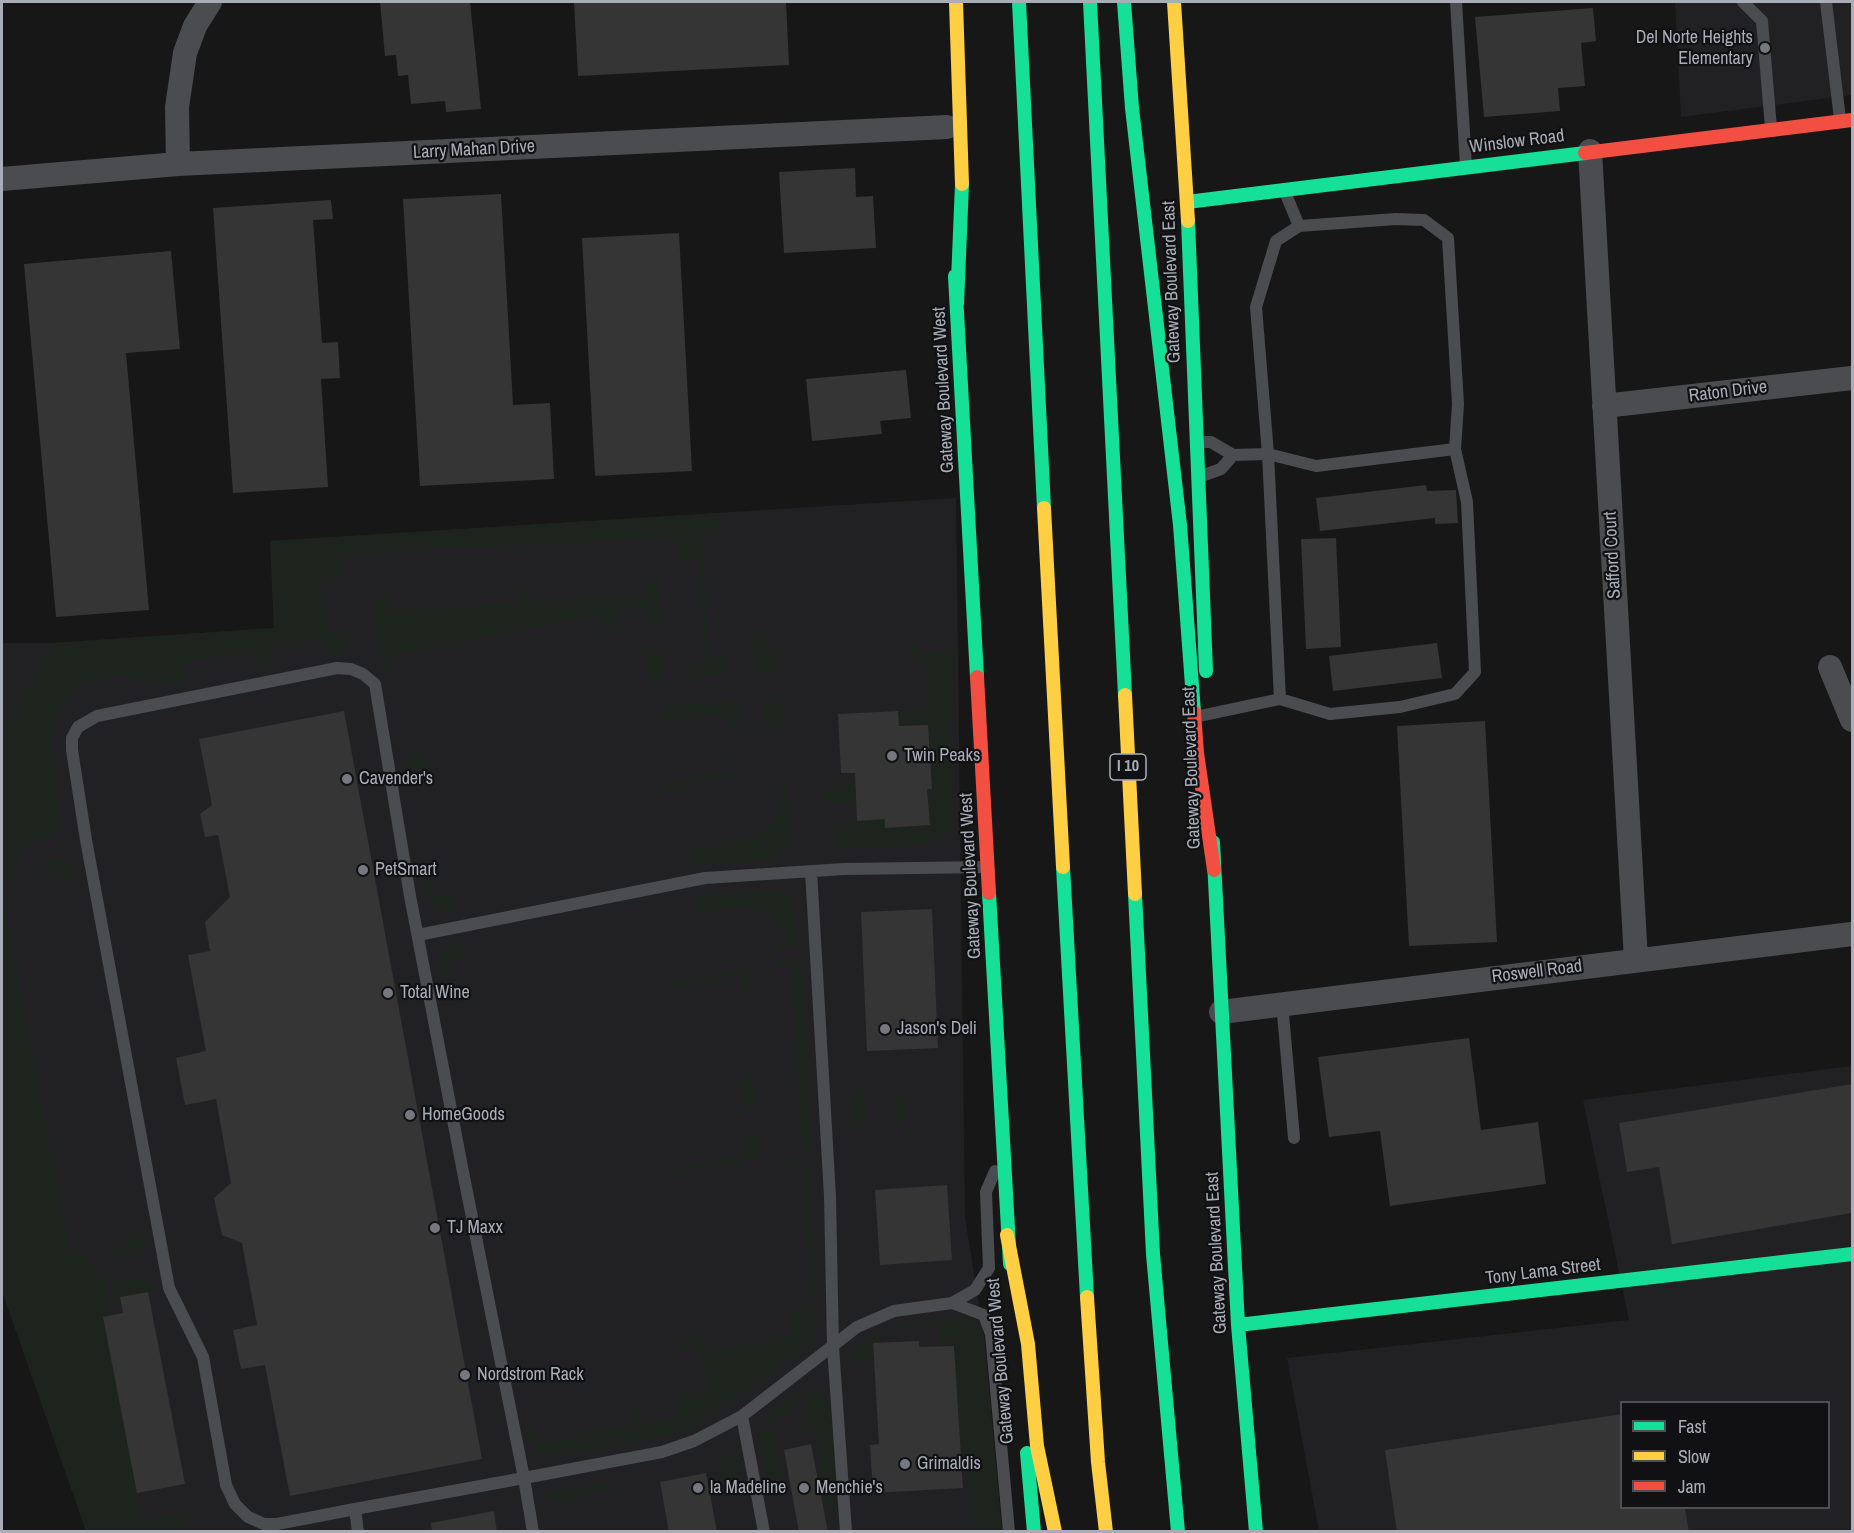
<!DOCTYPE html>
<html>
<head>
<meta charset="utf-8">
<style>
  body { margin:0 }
  #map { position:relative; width:1854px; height:1533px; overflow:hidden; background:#171717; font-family:"Archivo Narrow",sans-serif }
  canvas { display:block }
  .frame { position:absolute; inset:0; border:3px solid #a8adb8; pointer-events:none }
  .legend { position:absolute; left:1620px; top:1401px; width:210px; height:108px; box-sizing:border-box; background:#111113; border:2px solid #4d4f55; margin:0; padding:8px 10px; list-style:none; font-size:18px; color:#a8adb8 }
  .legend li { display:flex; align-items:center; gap:12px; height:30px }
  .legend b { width:30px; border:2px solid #4d4f55 }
</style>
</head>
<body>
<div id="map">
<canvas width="1854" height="1533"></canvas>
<div class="frame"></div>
<ul class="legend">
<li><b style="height:8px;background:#16e098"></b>Fast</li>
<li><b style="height:8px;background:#ffcf43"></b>Slow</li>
<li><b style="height:8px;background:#f24e42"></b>Jam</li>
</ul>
</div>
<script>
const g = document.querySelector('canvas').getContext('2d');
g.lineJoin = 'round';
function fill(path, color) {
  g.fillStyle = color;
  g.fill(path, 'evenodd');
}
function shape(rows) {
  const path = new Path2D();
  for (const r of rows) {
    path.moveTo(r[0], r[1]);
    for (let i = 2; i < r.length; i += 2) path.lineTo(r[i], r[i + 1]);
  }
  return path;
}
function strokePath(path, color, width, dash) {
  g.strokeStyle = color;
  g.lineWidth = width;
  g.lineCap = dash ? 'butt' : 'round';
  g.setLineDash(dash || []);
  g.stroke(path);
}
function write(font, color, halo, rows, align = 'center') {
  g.font = font + ' "Archivo Narrow",sans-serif';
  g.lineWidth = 4.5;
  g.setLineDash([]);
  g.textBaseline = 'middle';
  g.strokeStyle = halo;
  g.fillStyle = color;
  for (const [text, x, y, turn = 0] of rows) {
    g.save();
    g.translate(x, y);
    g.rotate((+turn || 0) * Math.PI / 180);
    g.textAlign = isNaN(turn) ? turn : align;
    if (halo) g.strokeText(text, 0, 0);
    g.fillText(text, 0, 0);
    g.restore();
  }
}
const built = shape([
  [1675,2,1852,2,1852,95,1681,117],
  [956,498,965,1217,985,1343,1002,1531,86,1531,2,1291,2,643,53,643,274,628,270,541],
  [1852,1066,1852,1531,1319,1531,1287,1358,1629,1320,1583,1100],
  [1622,1402,1828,1402,1828,1508,1622,1508]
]);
const green = shape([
  [720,513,720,529,702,532,709,657,724,656,727,658,728,669,723,674,694,676,690,673,693,666,706,665,699,560,681,561,677,537,342,554,343,575,319,581,329,633,345,631,349,643,345,650,326,653,322,637,271,647,273,662,271,665,257,667,252,650,184,663,186,679,183,682,153,683,120,676,87,683,72,692,56,717,50,743,62,826,50,836,26,844,16,862,16,877,2,881,2,736,53,643,274,628,270,541],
  [656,579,659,582,661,616,659,620,646,620,643,607,617,612,620,627,617,630,604,631,599,615,392,655,393,669,385,670,373,609,376,599,385,594,389,596,390,611,416,609,521,603,521,589,524,586,530,587,531,603,645,597,645,580],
  [756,633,768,633,769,650,779,650,778,671,760,672,753,667,750,643],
  [911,645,916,645,921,651,929,654,955,648,951,718,947,729,951,740,954,824,945,836,930,844,841,849,836,846,834,841,833,829,836,824,885,819,885,828,929,825,927,789,932,788,928,725,899,726,898,711,929,709,926,663,913,663],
  [655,647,663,654,663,673,657,682,651,683,643,651],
  [770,698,783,704,785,742,782,742,780,725,766,726,763,723,763,704],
  [731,700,737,706,737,730,730,730,726,713,665,722,662,709,665,706],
  [427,751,431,768,414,772,416,787,410,790,406,787,405,768,414,755],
  [736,753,739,755,728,757,731,776,659,790,659,785,728,772,726,756],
  [858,778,856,802,830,803,820,797,823,791,842,790,841,779],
  [787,783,791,834,784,855,771,860,692,866,689,850,753,837,769,827,780,812,783,784],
  [65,859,74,865,75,875,59,879,57,870,40,871,42,862],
  [431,879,437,897,454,895,456,911,441,911,428,900,425,884],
  [768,890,789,894,795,914,797,946,773,949,772,945,790,941,775,919,756,909,737,907,699,913,696,901,698,896],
  [2,891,70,1254,86,1253,92,1269,107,1280,111,1316,103,1318,142,1520,196,1512,196,1519,181,1522,183,1531,86,1531,2,1291],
  [461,941,465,957,447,961,450,977,444,979,440,965,441,955,451,944],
  [796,958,796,965,803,965,812,1148,802,1149,792,964,777,964,775,961],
  [748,969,750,986,746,991,742,989,739,975,670,988,669,984],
  [750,1076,755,1080,757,1104,749,1110,746,1107,740,1079],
  [862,1091,866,1095,867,1122,859,1127,853,1118,851,1100,856,1092],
  [898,1091,905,1095,908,1111,906,1120,899,1124,896,1122,894,1094],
  [755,1135,758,1139,760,1156,677,1172,676,1168,746,1155,744,1139],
  [808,1161,815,1341,690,1429,670,1436,554,1456,538,1452,528,1435,527,1430,531,1427,536,1427,540,1443,635,1425,633,1410,638,1407,644,1424,678,1417,676,1398,707,1390,699,1347,684,1349,680,1346,683,1339,702,1335,707,1352,794,1335,791,1310,811,1307,803,1167,789,1167,786,1163],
  [143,1233,145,1243,140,1252,116,1258,113,1256,112,1248,127,1244,125,1235],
  [142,1278,152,1284,154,1293,120,1297,122,1304,115,1306,111,1282],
  [966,1317,977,1323,983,1334,1002,1531,973,1531,973,1488,966,1479,964,1452,960,1451,955,1359,958,1358,957,1342,940,1343,938,1324,910,1326,888,1332,873,1343,874,1361,848,1362,853,1351,882,1331,900,1324],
  [816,1389,827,1398,832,1410,838,1511,828,1513,814,1429,805,1430,801,1411],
  [809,1390,796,1407,762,1426,770,1413,783,1401],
  [772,1427,774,1436,784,1482,769,1477,763,1470,759,1434],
  [730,1450,740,1458,745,1468,724,1485,719,1469],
  [612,1481,613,1490,544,1503,548,1493]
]);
const building = shape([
  [380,2,470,2,481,109,446,112,445,101,411,104,408,75,398,76,396,55,385,56],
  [574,2,786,2,789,65,578,76],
  [1593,8,1596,41,1581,43,1585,86,1558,88,1560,111,1484,117,1475,17],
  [855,168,856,197,873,196,876,248,784,253,779,172],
  [501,194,513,405,550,403,554,479,420,486,403,199],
  [331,200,333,219,313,220,322,343,338,342,340,378,321,379,328,487,233,493,213,208],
  [679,233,692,471,595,476,582,238],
  [171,251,180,349,126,353,149,610,56,617,24,264],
  [906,370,911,418,880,421,882,434,812,441,806,379],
  [1426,485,1427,491,1456,490,1458,523,1435,524,1435,518,1320,531,1316,498],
  [1336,538,1341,647,1306,649,1301,539],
  [1437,643,1442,678,1333,691,1329,656],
  [344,711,482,1459,290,1496,265,1365,241,1369,233,1330,257,1325,242,1243,222,1235,214,1198,231,1183,216,1099,185,1105,176,1058,206,1051,188,955,210,951,205,922,230,897,218,835,205,837,200,814,212,805,199,739],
  [898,711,899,726,928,725,932,789,927,789,930,825,885,828,885,819,857,821,855,773,841,773,838,714],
  [1485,721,1497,942,1409,946,1397,726],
  [932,909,938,1048,867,1051,861,912],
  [1469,1038,1481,1130,1538,1122,1546,1184,1390,1206,1380,1131,1329,1137,1318,1057],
  [1852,1084,1852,1213,1672,1244,1659,1167,1627,1172,1619,1123],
  [947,1185,952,1260,880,1265,875,1190],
  [148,1292,185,1484,137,1493,103,1317,123,1313,120,1297],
  [919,1341,919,1347,954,1346,963,1488,873,1493,870,1445,879,1444,873,1343],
  [1622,1414,1622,1508,1685,1508,1689,1532,1397,1532,1385,1450],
  [811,1444,828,1532,799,1532,784,1450],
  [706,1473,717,1532,669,1532,660,1482],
  [494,1511,497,1532,432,1532,431,1523]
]);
const lane = shape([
  [1456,2,1466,166],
  [1743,2,1762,21,1771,128],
  [1826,2,1840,119],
  [1198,442,1211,442,1233,455,1268,454,1316,466,1455,449,1458,404,1448,238,1424,220,1396,219,1299,226,1285,192],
  [1199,477,1221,469,1233,455],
  [1280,699,1330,714,1400,707,1455,694,1475,672,1467,502,1455,449],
  [1195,717,1280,699,1268,454,1256,307,1276,241,1299,226],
  [811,871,830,1196,833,1347,846,1532],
  [418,935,705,878,844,869,987,867],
  [1282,1003,1294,1138],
  [952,1303,984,1315,991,1334,1009,1532],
  [742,1416,764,1532],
  [355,1509,358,1532],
  [533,1532,524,1478,464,1177,410,896,375,684,363,674,351,669,337,668,97,716,78,727,72,738,72,750,86,840,169,1288,203,1357,226,1485,235,1504,248,1517,264,1524,277,1524,355,1509,524,1478,662,1452,694,1441,742,1416,857,1327,894,1311,952,1303,975,1290,989,1268,986,1192,995,1171]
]);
const street = shape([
  [1590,151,1636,960],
  [178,164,177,107,185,53,195,26,210,2],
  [2,179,178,164,947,127],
  [1604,406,1852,378],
  [1830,667,1852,720],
  [1221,1012,1852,934]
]);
const fast = shape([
  [1019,2,1044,508],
  [1090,2,1125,695],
  [1124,2,1132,108,1180,525,1194,712],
  [1187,202,1585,153],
  [1188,221,1206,671],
  [955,276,977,677],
  [957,304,962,184],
  [1213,842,1238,1325,1256,1532],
  [1063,867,1087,1297],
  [989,893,1010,1264],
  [1135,894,1153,1254,1178,1532],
  [1238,1325,1852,1254],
  [1027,1453,1034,1532]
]);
const slow = shape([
  [956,2,962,184],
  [1174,2,1188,221],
  [1044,508,1063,867],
  [1125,695,1135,894],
  [1007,1235,1028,1344,1037,1446,1055,1532],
  [1087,1297,1098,1462,1106,1532]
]);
const jam = shape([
  [1585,153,1852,120],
  [977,677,989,893],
  [1194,712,1197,753,1214,870]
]);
const markers = [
  [1765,48,6,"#757880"],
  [892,756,6,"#757880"],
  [347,779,6,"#757880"],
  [363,870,6,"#757880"],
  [388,993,6,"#757880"],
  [885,1029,6,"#757880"],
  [410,1115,6,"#757880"],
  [435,1228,6,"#757880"],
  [465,1375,6,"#757880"],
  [905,1464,6,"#757880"],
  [698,1488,6,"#757880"],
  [804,1488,6,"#757880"]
];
const shields = [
  [1128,767,36]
];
const shieldNames = [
  ["I 10",1128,767]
];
const poiNames = [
  ["Del Norte Heights",1753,38,"right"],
  ["Elementary",1753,59,"right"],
  ["Twin Peaks",904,756],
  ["Cavender's",359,779],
  ["PetSmart",375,870],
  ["Total Wine",400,993],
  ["Jason's Deli",897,1029],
  ["HomeGoods",422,1115],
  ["TJ Maxx",447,1228],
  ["Nordstrom Rack",477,1375],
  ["Grimaldis",917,1464],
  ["la Madeline",710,1488],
  ["Menchie's",816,1488]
];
const streetNames = [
  ["Winslow Road",1517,142,-7],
  ["Larry Mahan Drive",474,150,-3],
  ["Gateway Boulevard East",1172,282,-92],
  ["Gateway Boulevard West",944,390,-93],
  ["Raton Drive",1728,392,-7],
  ["Safford Court",1613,555,-93],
  ["Gateway Boulevard East",1192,768,-92],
  ["Gateway Boulevard West",971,876,-93],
  ["Roswell Road",1537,972,-7],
  ["Gateway Boulevard East",1217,1253,-93],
  ["Tony Lama Street",1543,1272,-7],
  ["Gateway Boulevard West",1001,1361,-95]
];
fill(built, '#212123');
fill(green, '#1d241e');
fill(building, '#353536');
strokePath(lane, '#4b4c50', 12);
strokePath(street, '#4b4c50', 24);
strokePath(fast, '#16e098', 14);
strokePath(slow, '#ffcf43', 14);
strokePath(jam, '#f24e42', 14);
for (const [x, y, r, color] of markers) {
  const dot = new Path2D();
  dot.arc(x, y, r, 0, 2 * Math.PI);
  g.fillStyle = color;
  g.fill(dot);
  strokePath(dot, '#111113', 2);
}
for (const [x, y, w] of shields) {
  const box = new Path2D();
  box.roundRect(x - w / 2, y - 13, w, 26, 4.5);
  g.fillStyle = '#111113';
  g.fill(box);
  strokePath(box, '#a8adb8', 1.5);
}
write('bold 16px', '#a8adb8', null, shieldNames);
write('18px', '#a8adb8', '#111113', poiNames, 'left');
write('18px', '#a8adb8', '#111113', streetNames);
</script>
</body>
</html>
